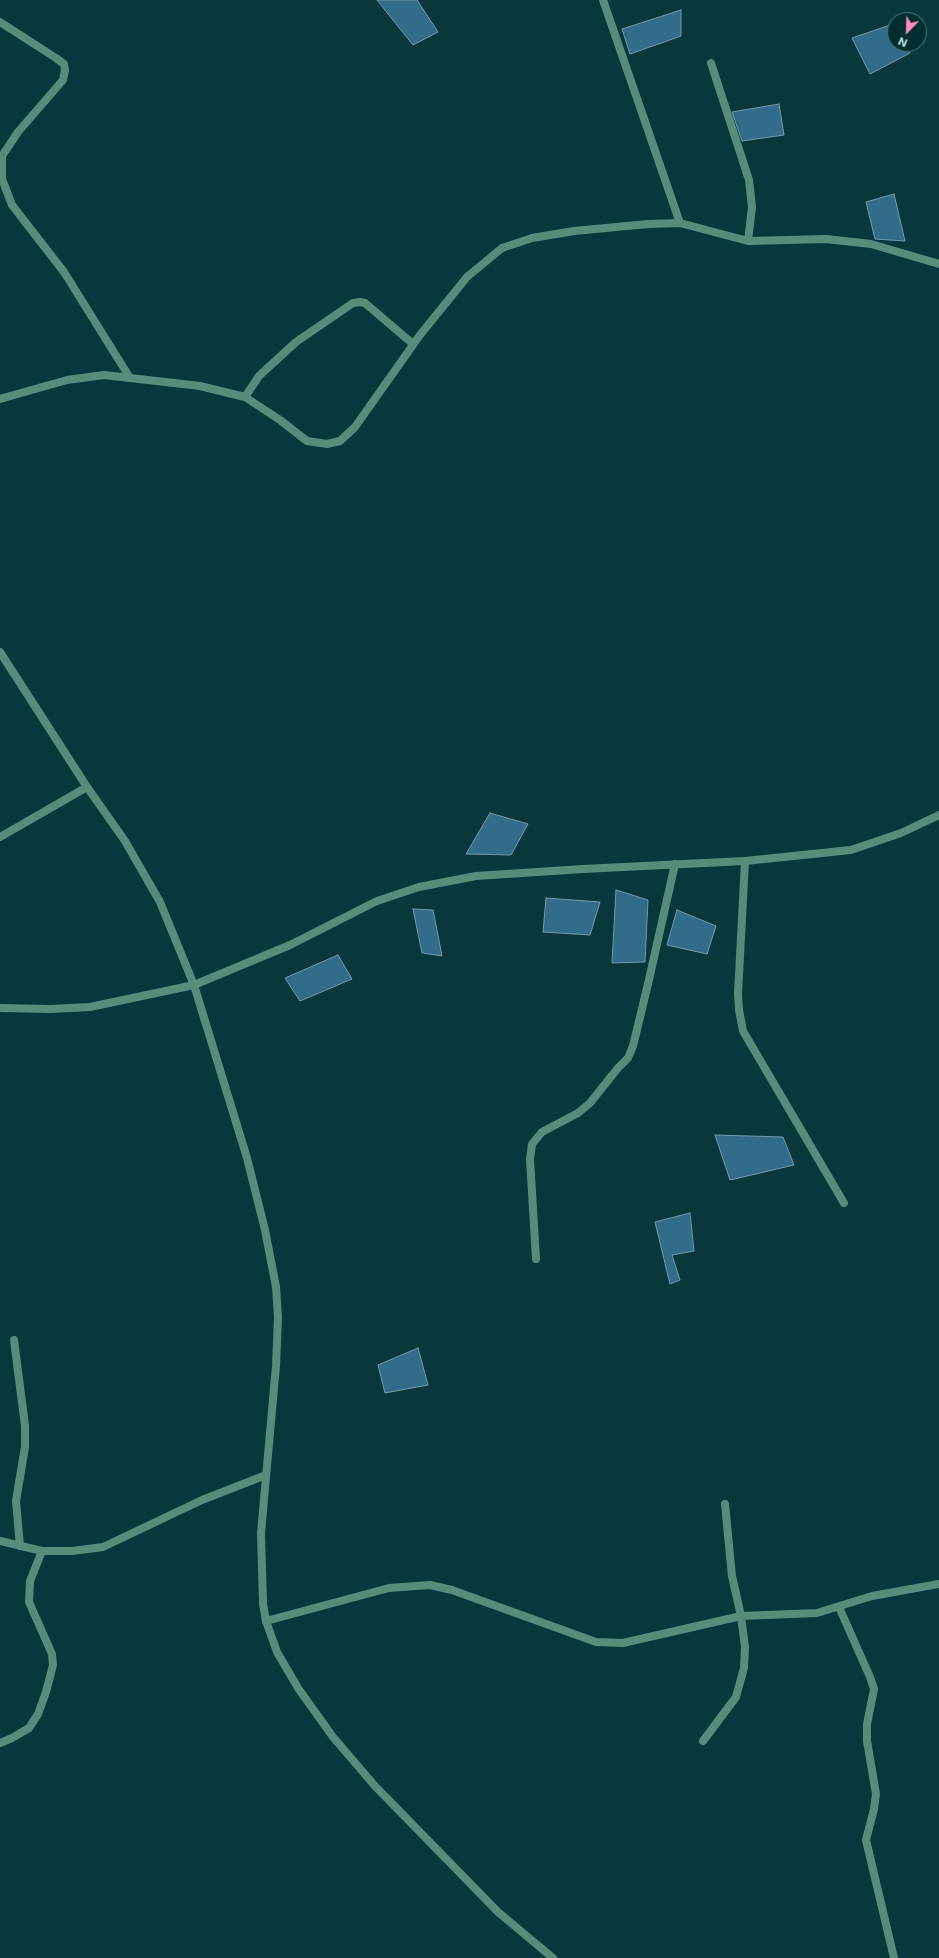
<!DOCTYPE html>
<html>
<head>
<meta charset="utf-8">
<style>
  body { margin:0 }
  #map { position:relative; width:939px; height:1958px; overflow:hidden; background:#09383c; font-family:Inter,sans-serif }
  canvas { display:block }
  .north { position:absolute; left:887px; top:12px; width:40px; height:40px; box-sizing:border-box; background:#002e31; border:1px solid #527679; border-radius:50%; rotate:203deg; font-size:11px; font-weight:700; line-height:16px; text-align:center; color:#cce3e5 }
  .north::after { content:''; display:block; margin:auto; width:14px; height:18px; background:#ff8eba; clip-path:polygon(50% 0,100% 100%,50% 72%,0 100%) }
</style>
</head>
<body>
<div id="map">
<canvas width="939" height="1958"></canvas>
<div class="north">N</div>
</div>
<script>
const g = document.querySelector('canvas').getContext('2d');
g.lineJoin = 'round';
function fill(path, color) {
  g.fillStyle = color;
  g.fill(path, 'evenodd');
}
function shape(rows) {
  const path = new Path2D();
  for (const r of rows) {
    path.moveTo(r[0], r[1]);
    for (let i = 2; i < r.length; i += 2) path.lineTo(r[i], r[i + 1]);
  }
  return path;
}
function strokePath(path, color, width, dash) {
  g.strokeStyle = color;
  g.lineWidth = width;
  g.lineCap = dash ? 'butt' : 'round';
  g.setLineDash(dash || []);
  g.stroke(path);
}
const building = shape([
  [377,0,417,0,438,32,413,45,377,0],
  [681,10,681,36,630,54,622,29,681,10],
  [893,24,895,27,895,44,905,44,910,53,870,74,852,38,893,24],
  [779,104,784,135,742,141,732,112,779,104],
  [894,194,905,241,875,239,866,202,894,194],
  [490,813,528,824,511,855,466,854,490,813],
  [616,890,648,900,645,962,612,963,616,890],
  [546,898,600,902,590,935,543,932,546,898],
  [413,909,433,910,442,956,422,953,413,909],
  [677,910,716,926,707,954,667,945,677,910],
  [338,955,352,979,300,1001,285,978,338,955],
  [715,1135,783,1137,794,1165,730,1180,715,1135],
  [690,1213,694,1251,672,1255,680,1280,670,1284,655,1222,690,1213],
  [418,1348,428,1385,385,1393,378,1365,418,1348]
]);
const minor = shape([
  [603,0,680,223],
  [0,22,56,58,64,64,65,70,63,80,18,132,2,156,2,179,12,205,64,272,130,378],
  [711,63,749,180,752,207,748,241],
  [245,397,259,376,296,342,353,303,360,302,365,303,413,344],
  [0,399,67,380,104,375,200,386,245,397,280,420,307,441,327,444,340,441,355,427,420,335,467,277,502,248,532,238,574,231,648,224,680,223,748,241,826,239,871,244,939,264],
  [0,837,87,787],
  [745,861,738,994,739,1010,743,1031,844,1203],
  [536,1259,530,1159,532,1144,542,1132,578,1113,590,1103,618,1068,628,1058,633,1046,648,984,675,864],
  [14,1340,25,1426,25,1447,16,1501,20,1546],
  [0,1541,42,1551,72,1551,103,1547,202,1500,266,1475],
  [839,1607,870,1677,874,1689,867,1724,867,1741,876,1794,874,1809,866,1840,894,1958],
  [266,1621,389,1588,430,1585,452,1590,596,1642,623,1643,741,1616,817,1613,872,1596,939,1584],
  [703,1741,736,1697,744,1668,745,1647,741,1616,732,1576,725,1504],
  [0,1743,12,1738,29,1728,38,1714,46,1692,53,1665,52,1654,29,1602,30,1581,42,1551]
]);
const tertiary = shape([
  [0,652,87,787,125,841,160,902,194,985,247,1158,265,1230,276,1287,278,1317,276,1366,261,1533,263,1604,266,1621,277,1652,298,1688,333,1737,375,1786,498,1912,553,1958],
  [0,1008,50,1009,90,1007,194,985,290,945,377,901,419,887,476,876,583,869,745,861,851,850,901,833,939,815]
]);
fill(building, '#316c8a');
strokePath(building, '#7699ac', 1);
strokePath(minor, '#578c7b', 8);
strokePath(tertiary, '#578c7b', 8);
</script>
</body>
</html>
